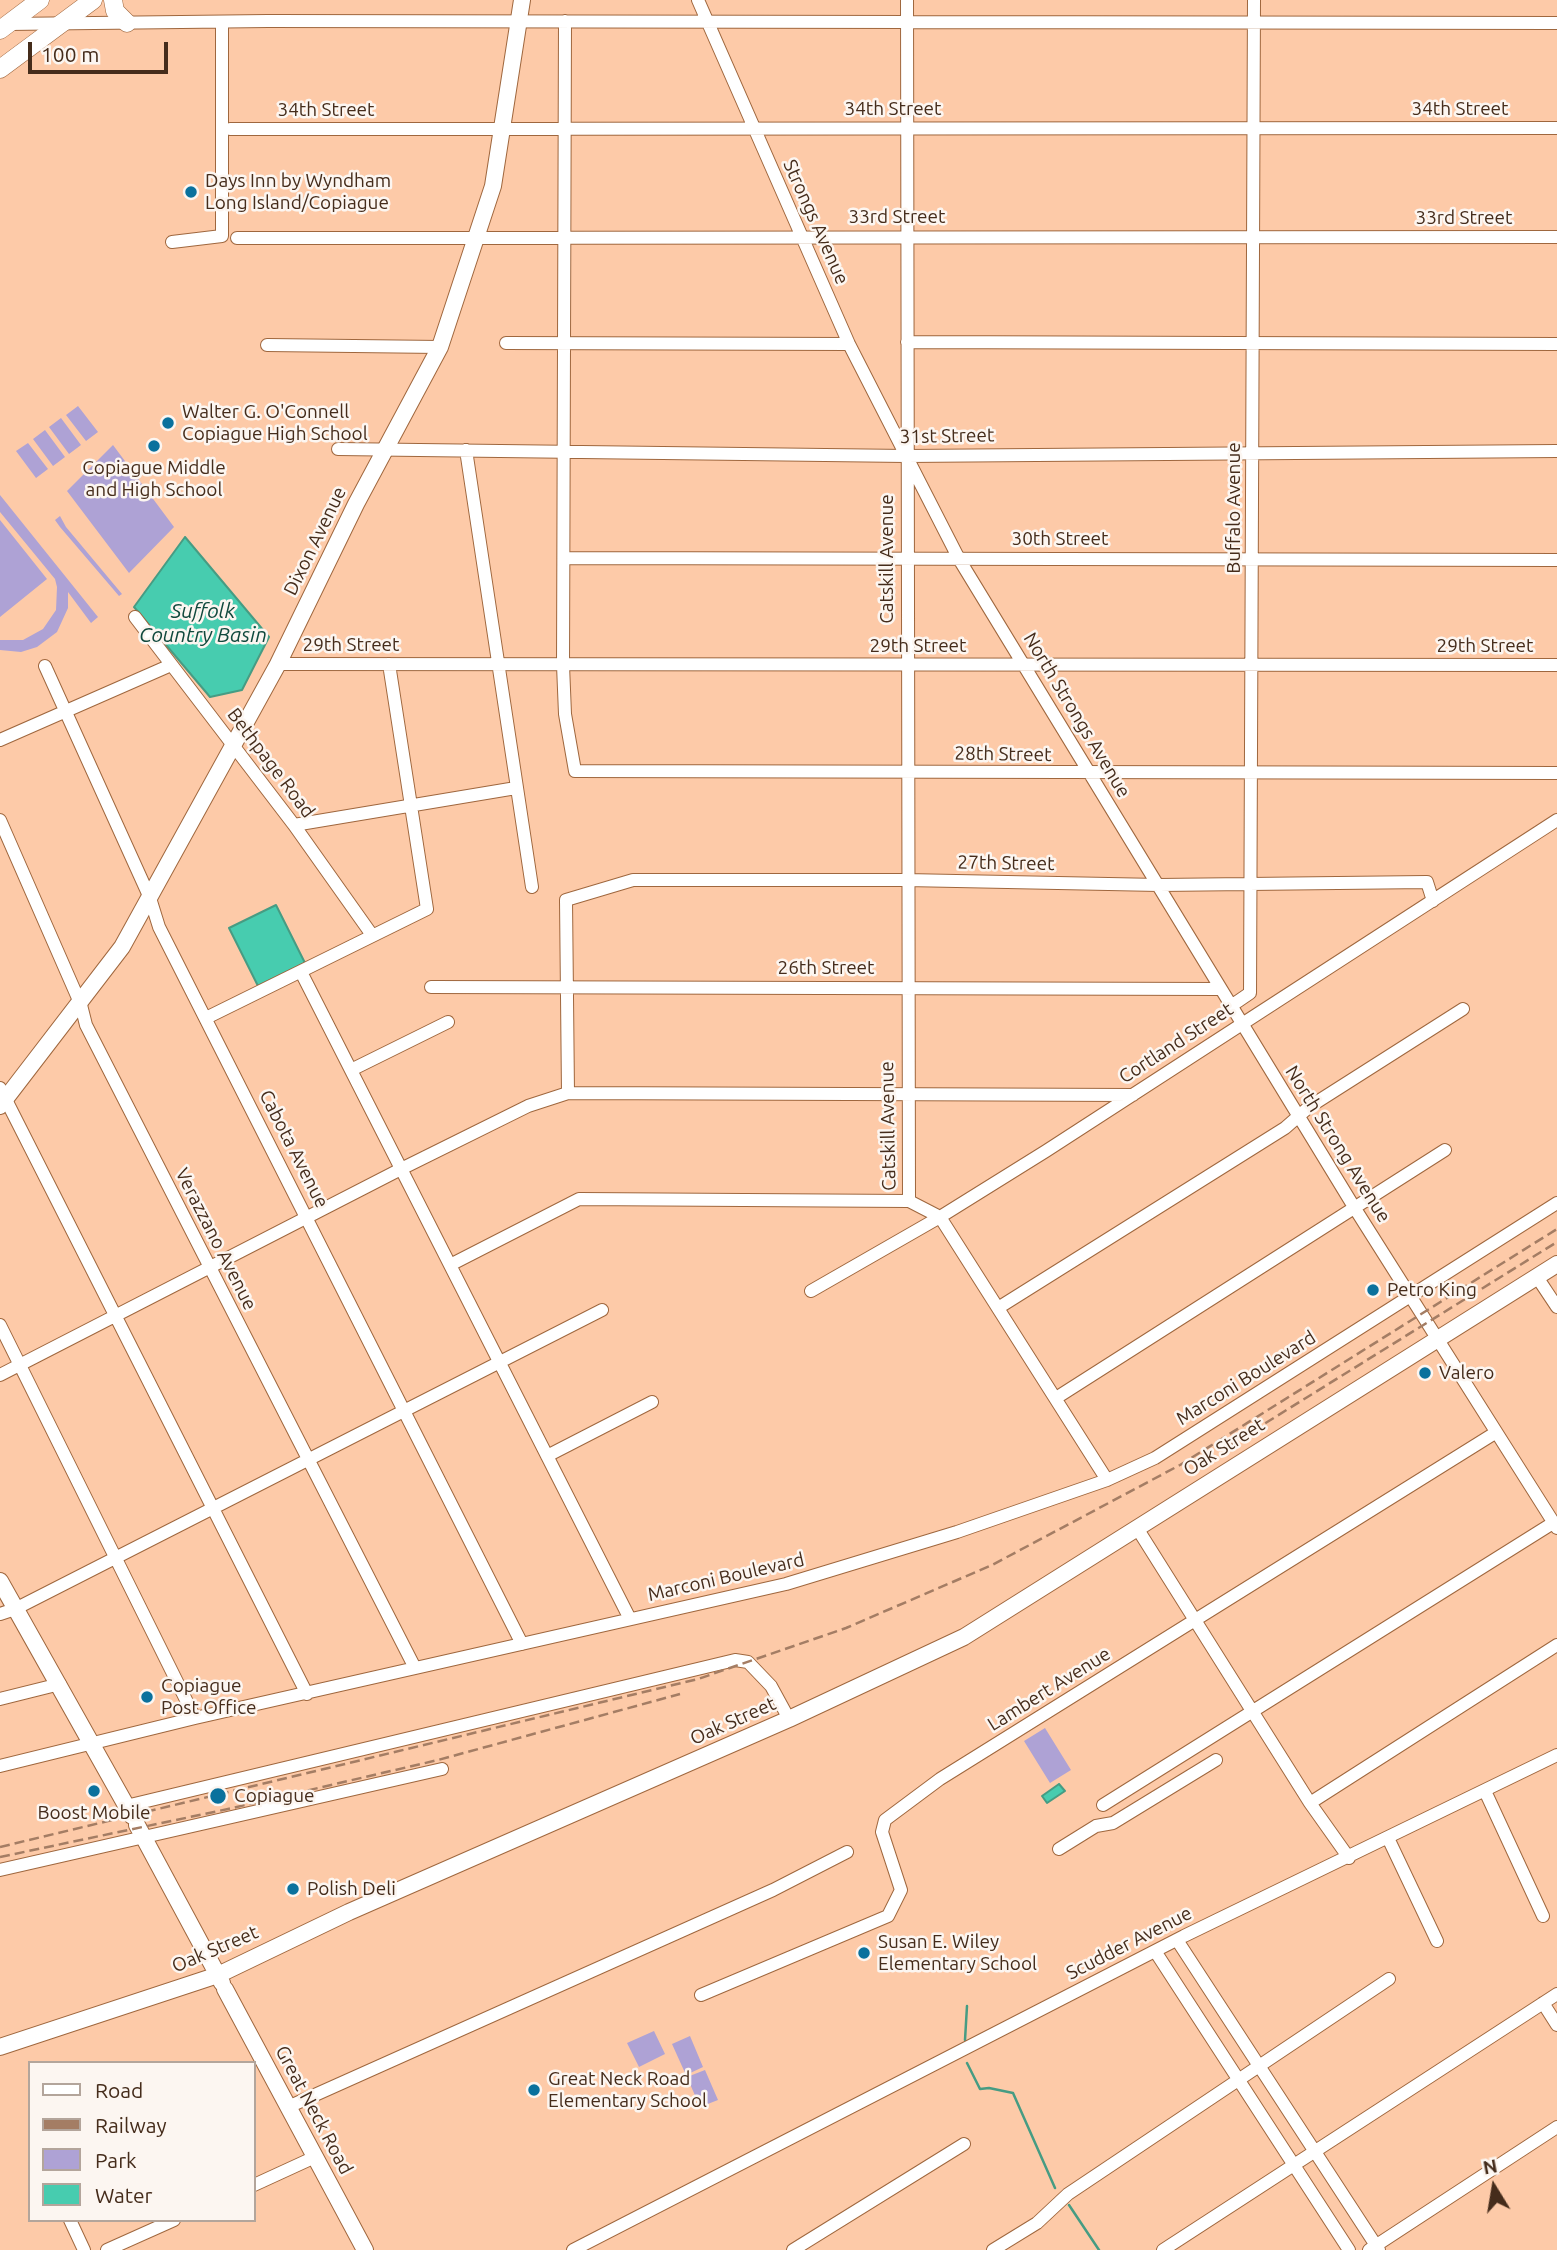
<!DOCTYPE html>
<html>
<head>
<meta charset="utf-8">
<style>
  body { margin:0 }
  #map { position:relative; width:1557px; height:2250px; overflow:hidden; background:#fdcaa8; font-family:Ubuntu,sans-serif }
  canvas { display:block }
  .legend { position:absolute; left:28px; top:2061px; width:228px; height:161px; box-sizing:border-box; background:#fcf6f1; border:2px solid #b3a59b; margin:0; padding:9px 12px; list-style:none; font-size:21px; color:#452c1b }
  .legend li { display:flex; align-items:center; gap:14px; height:35px }
  .legend b { width:35px; border:2px solid #b3a59b }
  .north { position:absolute; left:1459px; top:2152px; width:70px; height:70px; -webkit-text-stroke:5px #fcf6f1; paint-order:stroke; rotate:349deg; font-size:19px; font-weight:700; line-height:28px; text-align:center; color:#452c1b }
  .north::after { content:''; display:block; margin:auto; width:24px; height:32px; background:#452c1b; clip-path:polygon(50% 0,100% 100%,50% 72%,0 100%) }
  .scale { position:absolute; left:28px; top:42px; width:140px; height:32px; box-sizing:border-box; border:4px solid #452c1b; border-top:0; padding-left:9px; font-size:21px; line-height:24px; white-space:nowrap; color:#452c1b; -webkit-text-stroke:5px #fcf6f1; paint-order:stroke }
</style>
</head>
<body>
<div id="map">
<canvas width="1557" height="2250"></canvas>
<ul class="legend">
<li><b style="height:9px;background:#fff"></b>Road</li>
<li><b style="height:9px;background:#a47d64"></b>Railway</li>
<li><b style="height:19px;background:#aea2d5"></b>Park</li>
<li><b style="height:19px;background:#47ccaf"></b>Water</li>
</ul>
<div class="north">N</div>
<div class="scale">100 m</div>
</div>
<script>
const g = document.querySelector('canvas').getContext('2d');
g.lineJoin = 'round';
function fill(path, color) {
  g.fillStyle = color;
  g.fill(path, 'evenodd');
}
function shape(rows) {
  const path = new Path2D();
  for (const r of rows) {
    path.moveTo(r[0], r[1]);
    for (let i = 2; i < r.length; i += 2) path.lineTo(r[i], r[i + 1]);
  }
  return path;
}
function strokePath(path, color, width, dash) {
  g.strokeStyle = color;
  g.lineWidth = width;
  g.lineCap = dash ? 'butt' : 'round';
  g.setLineDash(dash || []);
  g.stroke(path);
}
function write(font, color, halo, rows, align = 'center') {
  g.font = font + ' Ubuntu,sans-serif';
  g.lineWidth = 5;
  g.setLineDash([]);
  g.textBaseline = 'middle';
  g.strokeStyle = halo;
  g.fillStyle = color;
  for (const [text, x, y, turn = 0] of rows) {
    g.save();
    g.translate(x, y);
    g.rotate((+turn || 0) * Math.PI / 180);
    g.textAlign = isNaN(turn) ? turn : align;
    if (halo) g.strokeText(text, 0, 0);
    g.fillText(text, 0, 0);
    g.restore();
  }
}
const green = shape([
  [78,406,98,432,86,441,66,415],
  [61,418,81,445,69,454,49,427],
  [45,430,65,457,53,466,33,439],
  [28,443,48,469,36,478,16,451],
  [113,445,174,527,129,573,67,491],
  [0,495,98,617,91,623,68,592,68,608,57,632,37,647,21,652,0,650,0,640,23,640,43,629,56,610,57,587,55,579,0,512],
  [60,516,66,527,122,594,119,596,60,527,55,520],
  [0,520,47,579,0,617],
  [1045,1728,1071,1770,1050,1783,1024,1741],
  [654,2031,665,2054,639,2067,627,2043],
  [690,2036,703,2067,686,2075,672,2044],
  [705,2070,718,2100,700,2107,687,2077]
]);
const water = shape([
  [185,537,269,637,242,690,210,697,134,607,185,537],
  [276,905,305,963,258,986,229,928,276,905],
  [1059,1784,1065,1791,1047,1803,1042,1796,1059,1784]
]);
const stream = shape([
  [965,2040,967,2006],
  [967,2063,980,2089,989,2088,1013,2093,1055,2188],
  [1069,2205,1099,2250]
]);
const minor = shape([
  [698,0,849,344,959,559,1354,1207,1557,1528],
  [907,0,909,1201],
  [565,21,563,665,565,714,575,771,1557,773],
  [7,24,268,21,1557,23],
  [230,129,1557,128],
  [237,238,1557,237],
  [172,242,222,236,222,22],
  [907,342,1557,344],
  [506,343,849,344],
  [267,345,440,347],
  [338,449,906,456,1557,451],
  [466,450,532,887],
  [564,558,1557,560],
  [135,617,294,825,372,935],
  [278,664,1557,665],
  [45,666,150,898,159,927,522,1644],
  [0,740,171,665],
  [0,820,81,1005,86,1025,415,1668],
  [294,825,516,788],
  [301,972,630,1619],
  [431,987,1221,989],
  [1231,1006,1250,993,1254,0],
  [206,1018,427,909,389,664],
  [351,1070,448,1022],
  [0,1088,307,1694],
  [568,1093,566,900,633,880,906,880,1159,885,1427,882,1433,901],
  [450,1265,579,1199,909,1201,940,1217,1107,1480],
  [1537,1277,1557,1307],
  [811,1291,940,1217,1046,1151,1557,820],
  [998,1308,1285,1128,1309,1107,1463,1009],
  [0,1325,195,1718],
  [0,1375,401,1169,528,1106,568,1093,1133,1095],
  [1056,1398,1445,1150],
  [547,1456,652,1402],
  [1137,1528,1310,1803,1349,1858],
  [0,1614,15,1609,602,1310],
  [0,1699,60,1684],
  [0,1766,195,1718,786,1584,957,1532,1107,1480,1155,1458,1557,1203],
  [1485,1791,1543,1916],
  [1310,1803,1557,1645],
  [1103,1805,1553,1523],
  [126,1806,735,1660,748,1662,771,1686,789,1719],
  [1388,1838,1437,1941],
  [1059,1849,1096,1826,1113,1823,1216,1760],
  [0,1870,442,1769],
  [1177,1940,1379,2250],
  [1155,1951,1349,2250],
  [701,1995,888,1916,901,1890,882,1832,885,1820,940,1779,1495,1433],
  [1543,2003,1557,2025],
  [288,2107,773,1890,847,1852],
  [254,2185,315,2157],
  [70,2220,84,2250],
  [107,2250,174,2220],
  [573,2250,1184,1936,1557,1755],
  [793,2250,964,2144],
  [993,2250,1037,2223,1068,2194,1389,1979],
  [1163,2250,1557,1994],
  [1369,2250,1557,2127]
]);
const major = shape([
  [0,1106,122,947,278,664,356,504,440,347,493,186,522,0],
  [0,1581,132,1816],
  [137,1825,222,1983],
  [225,1989,365,2250],
  [0,2047,218,1975,349,1912,789,1719,964,1637,1557,1264]
]);
const highway = shape([
  [113,0,115,11,127,23],
  [0,30,40,0],
  [0,69,93,0]
]);
const rail = shape([
  [1227,1447,1557,1242],
  [0,1847,698,1679,846,1628,992,1565,1180,1465,1557,1229],
  [0,1857,228,1809,438,1760,680,1694]
]);
const markers = [
  [191,192,7,"#0a719d"],
  [168,423,7,"#0a719d"],
  [154,446,7,"#0a719d"],
  [1373,1290,7,"#0a719d"],
  [1425,1373,7,"#0a719d"],
  [147,1697,7,"#0a719d"],
  [94,1791,7,"#0a719d"],
  [218,1796,9,"#0a719d"],
  [293,1889,7,"#0a719d"],
  [864,1953,7,"#0a719d"],
  [534,2090,7,"#0a719d"]
];
const streetNames = [
  ["34th Street",893,109],
  ["34th Street",1460,109],
  ["34th Street",326,110],
  ["33rd Street",897,217],
  ["33rd Street",1464,218],
  ["Strongs Avenue",816,222,66],
  ["31st Street",947,436,-1],
  ["Buffalo Avenue",1234,508,-90],
  ["30th Street",1060,539],
  ["Dixon Avenue",315,541,-64],
  ["Catskill Avenue",887,559,-90],
  ["29th Street",351,645],
  ["29th Street",918,646],
  ["29th Street",1485,646],
  ["North Strongs Avenue",1077,715,59],
  ["28th Street",1003,754,1],
  ["Bethpage Road",271,763,53],
  ["27th Street",1006,863,1],
  ["26th Street",826,968],
  ["Cortland Street",1176,1043,-33],
  ["Catskill Avenue",888,1126,-91],
  ["North Strong Avenue",1338,1144,58],
  ["Cabota Avenue",294,1149,63],
  ["Verazzano Avenue",216,1239,63],
  ["Marconi Boulevard",1246,1378,-32],
  ["Oak Street",1224,1447,-32],
  ["Marconi Boulevard",726,1577,-13],
  ["Lambert Avenue",1049,1689,-32],
  ["Oak Street",733,1721,-24],
  ["Scudder Avenue",1129,1943,-27],
  ["Oak Street",215,1949,-23],
  ["Great Neck Road",314,2110,62]
];
const poiNames = [
  ["Days Inn by Wyndham",205,181],
  ["Long Island/Copiague",205,203],
  ["Walter G. O'Connell",182,412],
  ["Copiague High School",182,434],
  ["Copiague Middle",154,468,"center"],
  ["and High School",154,490,"center"],
  ["Petro King",1387,1290],
  ["Valero",1439,1373],
  ["Copiague",161,1686],
  ["Post Office",161,1708],
  ["Copiague",234,1796],
  ["Boost Mobile",94,1813,"center"],
  ["Polish Deli",307,1889],
  ["Susan E. Wiley",878,1942],
  ["Elementary School",878,1964],
  ["Great Neck Road",548,2079],
  ["Elementary School",548,2101]
];
const waterNames = [
  ["Suffolk",203,611],
  ["Country Basin",203,635]
];
fill(green, '#aea2d5');
fill(water, '#47ccaf');
strokePath(water, '#469c83', 2);
strokePath(stream, '#469c83', 2.5);
strokePath(minor, '#9f673e', 14);
strokePath(major, '#9f673e', 18);
strokePath(highway, '#9f673e', 19);
strokePath(minor, '#fff', 12);
strokePath(major, '#fff', 16);
strokePath(highway, '#fff', 18);
strokePath(rail, '#a47d64', 2.5, [10, 5]);
for (const [x, y, r, color] of markers) {
  const dot = new Path2D();
  dot.arc(x, y, r, 0, 2 * Math.PI);
  g.fillStyle = color;
  g.fill(dot);
  strokePath(dot, '#fcf6f1', 2.5);
}
write('19px', '#452c1b', '#fcf6f1', streetNames);
write('19px', '#452c1b', '#fcf6f1', poiNames, 'left');
write('italic 21px', '#10493d', '#fcf6f1', waterNames);
</script>
</body>
</html>
